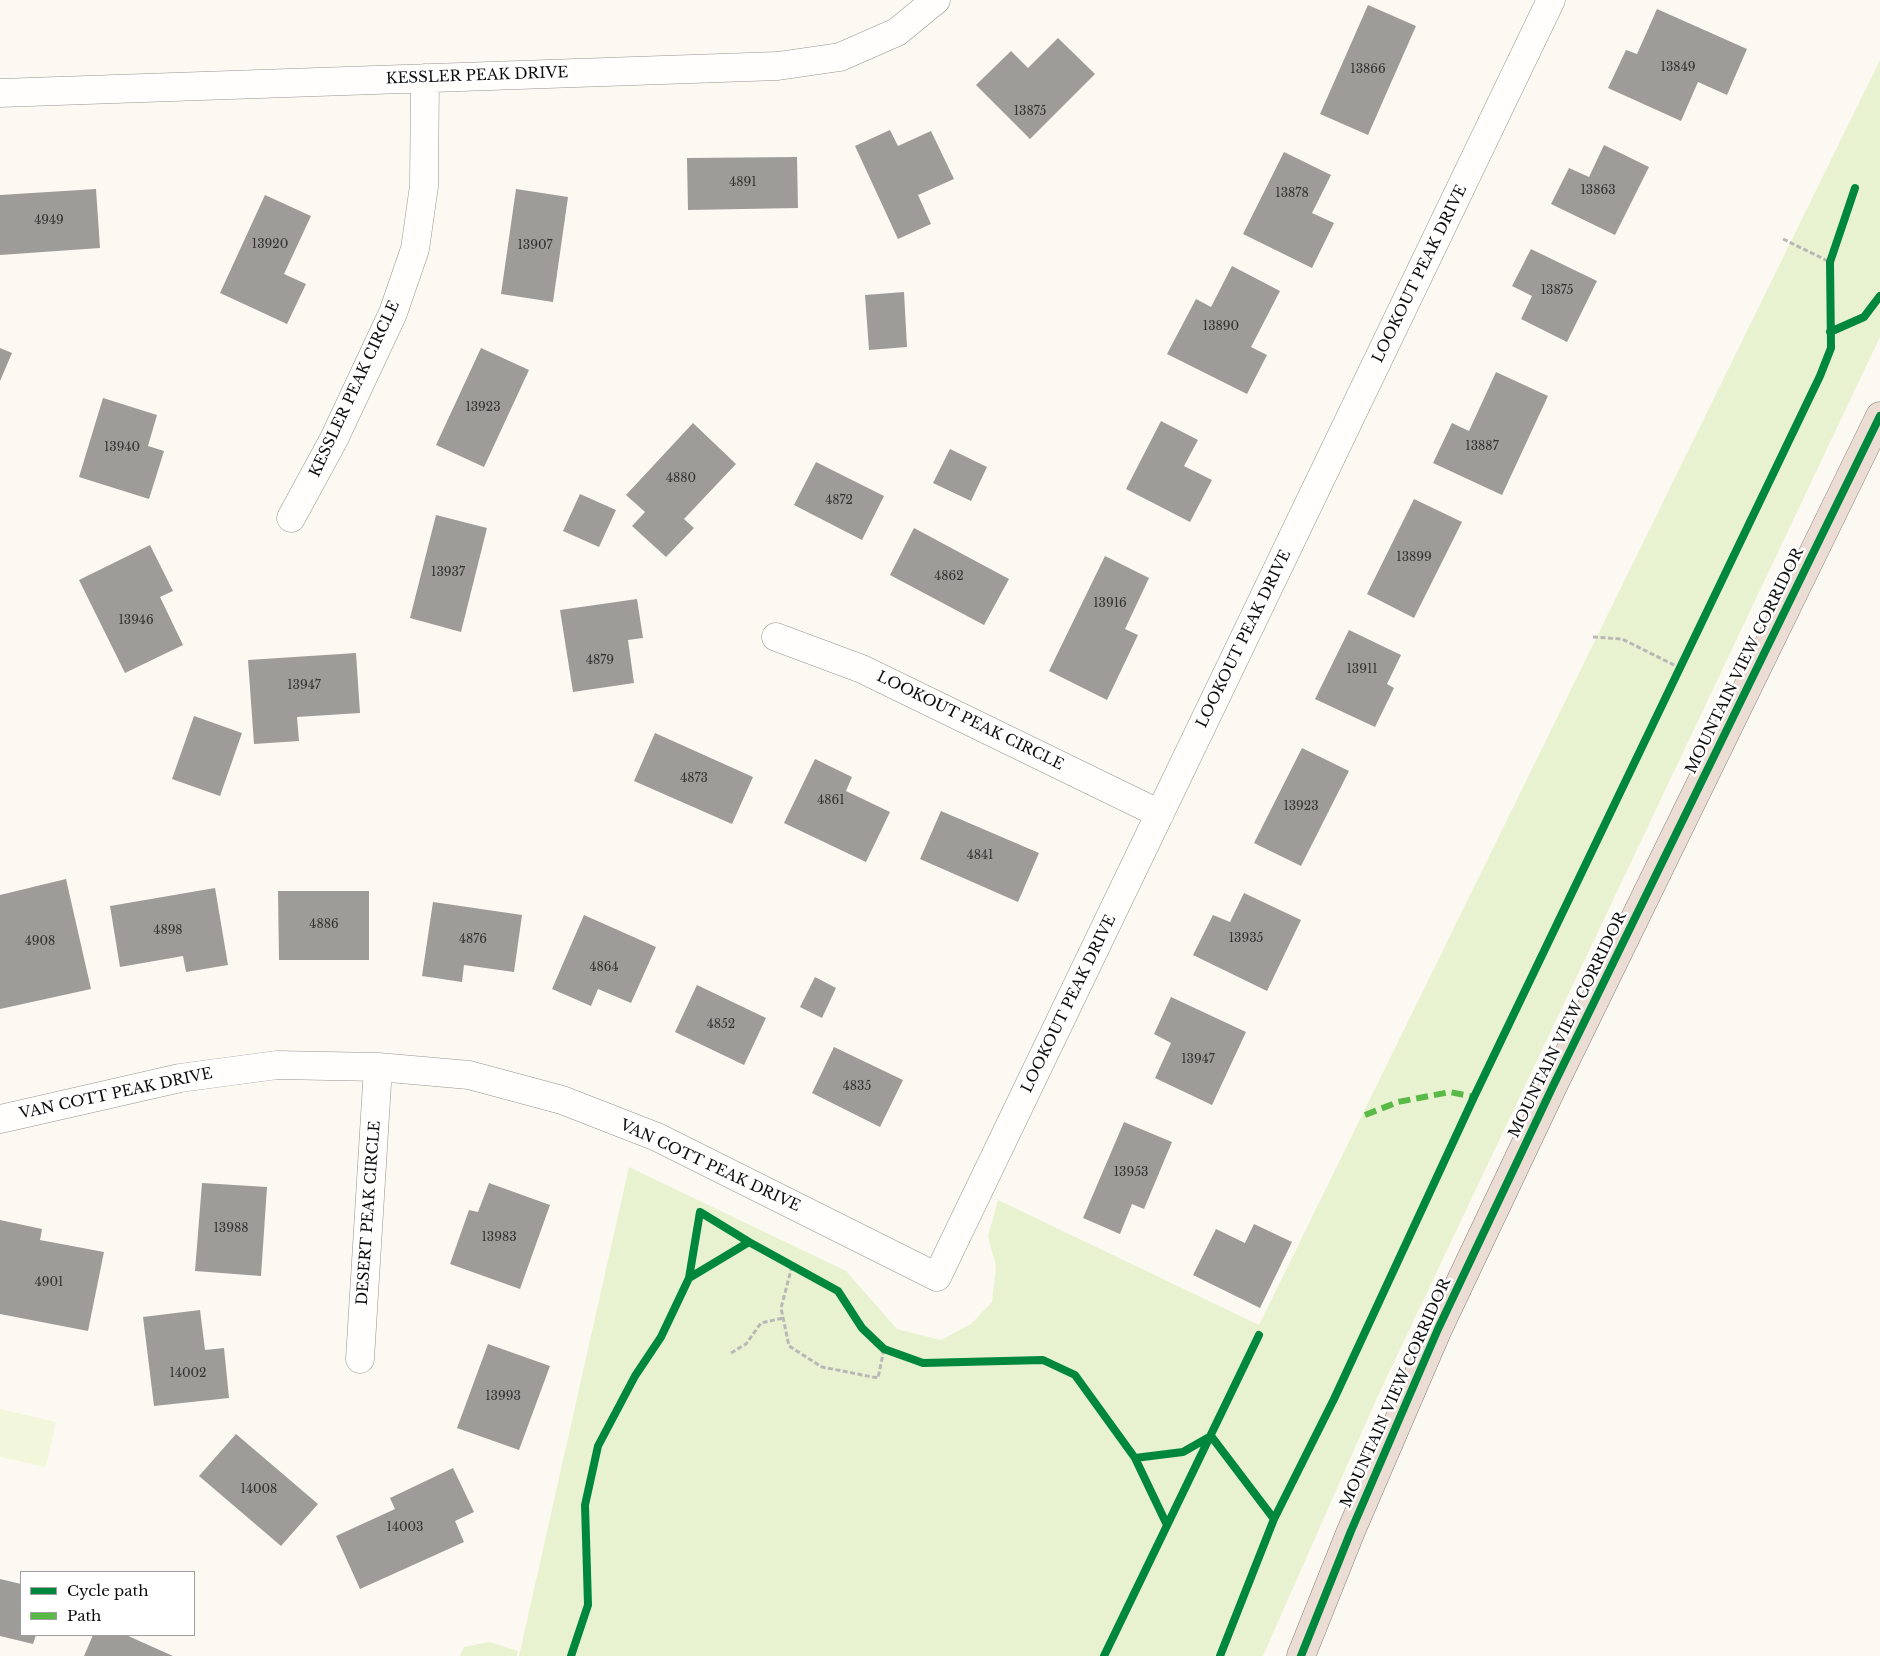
<!DOCTYPE html>
<html>
<head>
<meta charset="utf-8">
<style>
  body { margin:0 }
  #map { position:relative; width:1880px; height:1656px; overflow:hidden; background:#fcf9f2; font-family:"Libre Baskerville",serif }
  canvas { display:block }
  .legend { position:absolute; left:20px; top:1571px; width:175px; height:65px; box-sizing:border-box; background:#fff; border:1px solid #9f9f9f; margin:0; padding:6px 9px; list-style:none; font-size:15px; color:#0e0e0e }
  .legend li { display:flex; align-items:center; gap:10px; height:25px }
  .legend b { width:25px; border:1px solid #9f9f9f }
</style>
</head>
<body>
<div id="map">
<canvas width="1880" height="1656"></canvas>
<ul class="legend">
<li><b style="height:6px;background:#00873e"></b>Cycle path</li>
<li><b style="height:6px;background:#58b947"></b>Path</li>
</ul>
</div>
<script>
const g = document.querySelector('canvas').getContext('2d');
g.lineJoin = 'round';
function fill(path, color) {
  g.fillStyle = color;
  g.fill(path, 'evenodd');
}
function shape(rows) {
  const path = new Path2D();
  for (const r of rows) {
    path.moveTo(r[0], r[1]);
    for (let i = 2; i < r.length; i += 2) path.lineTo(r[i], r[i + 1]);
  }
  return path;
}
function strokePath(path, color, width, dash) {
  g.strokeStyle = color;
  g.lineWidth = width;
  g.lineCap = dash ? 'butt' : 'round';
  g.setLineDash(dash || []);
  g.stroke(path);
}
function write(font, color, halo, rows, align = 'center') {
  g.font = font + ' "Libre Baskerville",serif';
  g.lineWidth = 5;
  g.setLineDash([]);
  g.textBaseline = 'middle';
  g.strokeStyle = halo;
  g.fillStyle = color;
  for (const [text, x, y, turn = 0] of rows) {
    g.save();
    g.translate(x, y);
    g.rotate((+turn || 0) * Math.PI / 180);
    g.textAlign = isNaN(turn) ? turn : align;
    if (halo) g.strokeText(text, 0, 0);
    g.fillText(text, 0, 0);
    g.restore();
  }
}
const green = shape([
  [1880,60,1880,337,1376,1400,1263,1656,519,1656,629,1167,846,1271,897,1329,941,1340,971,1324,992,1302,996,1266,988,1236,998,1200,1259,1325],
  [490,1642,518,1651,517,1656,460,1656,464,1647]
]);
const pitch = shape([
  [0,1409,56,1422,46,1467,0,1457]
]);
const building = shape([
  [1368,5,1416,26,1368,135,1320,114],
  [1657,9,1747,49,1727,95,1698,82,1681,121,1608,88,1626,50,1637,54],
  [1058,38,1095,74,1030,139,976,85,1011,51,1028,68],
  [890,130,898,146,931,131,954,179,918,195,931,224,898,239,855,146],
  [1604,145,1649,167,1615,235,1551,204,1569,168,1589,177],
  [1284,152,1331,175,1312,213,1334,223,1312,268,1243,234],
  [797,157,798,208,688,210,687,158],
  [96,189,100,248,0,255,0,195],
  [516,189,568,197,553,302,501,294],
  [265,195,311,216,284,274,306,284,287,324,220,293],
  [1531,249,1597,281,1567,342,1521,319,1532,296,1512,286],
  [1232,266,1280,291,1251,347,1267,355,1247,394,1167,354,1196,299,1211,307],
  [904,292,907,347,869,350,865,295],
  [0,348,12,353,0,381],
  [481,348,529,370,484,467,436,445],
  [1496,372,1548,396,1502,495,1433,463,1452,423,1469,431],
  [103,398,157,415,148,446,164,451,149,499,79,477],
  [1161,421,1198,440,1184,466,1212,480,1190,522,1126,489],
  [693,423,736,464,684,519,694,528,666,557,632,526,645,512,626,495],
  [950,449,987,467,971,501,933,483],
  [816,462,884,496,862,540,794,505],
  [580,494,616,510,599,547,563,531],
  [1414,499,1462,522,1414,618,1367,594],
  [436,515,487,528,461,632,410,618],
  [914,528,1009,579,984,625,890,575],
  [150,545,173,591,160,597,183,645,125,673,79,580],
  [1105,556,1149,578,1125,629,1138,635,1107,700,1049,671],
  [637,599,643,638,628,640,634,683,573,692,560,610],
  [1349,630,1401,655,1387,684,1394,688,1375,727,1315,699],
  [356,653,360,713,297,717,299,741,254,744,248,660],
  [194,716,242,733,220,796,172,779],
  [655,733,753,777,732,824,634,781],
  [1302,748,1349,771,1301,866,1254,843],
  [815,759,852,777,846,791,890,812,866,862,784,823],
  [941,811,1039,853,1018,902,920,859],
  [66,879,91,989,0,1009,0,895],
  [215,888,228,965,186,972,183,956,120,967,110,906],
  [278,891,369,891,369,960,279,960],
  [1244,893,1301,920,1267,991,1193,955,1213,915,1230,922],
  [433,902,522,915,514,972,464,965,462,982,422,976],
  [584,915,656,947,631,1003,598,989,591,1006,552,989],
  [815,977,836,988,822,1018,800,1007],
  [697,985,766,1018,744,1065,675,1032],
  [1171,997,1246,1032,1212,1105,1155,1078,1171,1043,1154,1034],
  [834,1047,903,1080,880,1127,812,1093],
  [1124,1122,1172,1142,1144,1209,1132,1204,1120,1234,1083,1218],
  [202,1183,267,1187,261,1276,195,1271],
  [489,1183,550,1205,520,1289,450,1264,469,1210,478,1212],
  [0,1220,42,1229,40,1240,104,1252,88,1331,0,1314],
  [1254,1224,1292,1242,1260,1308,1193,1275,1216,1229,1245,1243],
  [200,1310,205,1350,224,1348,229,1398,154,1406,143,1317],
  [488,1344,550,1366,519,1450,457,1428],
  [236,1434,318,1504,281,1546,199,1476],
  [453,1468,474,1512,455,1521,464,1542,360,1589,336,1536,395,1509,390,1498],
  [0,1579,21,1584,21,1635,36,1635,33,1644,0,1636],
  [93,1635,126,1635,173,1656,84,1656]
]);
const path = shape([
  [1783,239,1830,262],
  [1593,637,1622,639,1680,668],
  [792,1266,781,1308,789,1346,822,1367,878,1378,884,1349],
  [731,1353,746,1344,761,1323,783,1318]
]);
const street = shape([
  [0,93,778,66,840,57,897,32,936,0],
  [291,518,334,439,393,313,415,249,424,186,425,78],
  [776,637,862,669,1160,814],
  [0,1119,180,1078,277,1065,378,1067,469,1075,562,1100,657,1137,937,1277,1551,0],
  [360,1359,378,1067]
]);
const highway = shape([
  [1301,1656,1351,1531,1438,1329,1553,1086,1880,416]
]);
const quiet = shape([
  [1365,1115,1398,1102,1450,1092,1474,1097]
]);
const cycleway = shape([
  [1830,332,1864,317,1880,296],
  [689,1278,700,1212,749,1242],
  [1135,1458,1183,1452,1211,1436,1274,1519],
  [571,1656,588,1605,585,1505,598,1446,635,1376,661,1337,689,1278,749,1242,838,1291,862,1328,884,1349,923,1363,1043,1360,1075,1375,1135,1458,1167,1525],
  [1104,1656,1259,1335],
  [1220,1656,1274,1519,1334,1399,1474,1097,1820,376,1831,348,1830,262,1855,188],
  [1301,1656,1351,1531,1438,1329,1553,1086,1880,416]
]);
const numberNames = [
  ["13849",1678,68],
  ["13866",1368,70],
  ["13875",1030,112],
  ["4891",743,183],
  ["13863",1598,191],
  ["13878",1292,194],
  ["4949",49,221],
  ["13920",270,245],
  ["13907",535,246],
  ["13875",1557,291],
  ["13890",1221,327],
  ["13923",483,408],
  ["13887",1482,447],
  ["13940",122,448],
  ["4880",681,479],
  ["4872",839,501],
  ["13899",1414,558],
  ["13937",448,573],
  ["4862",949,577],
  ["13916",1110,604],
  ["13946",136,621],
  ["4879",600,661],
  ["13911",1362,670],
  ["13947",304,686],
  ["4873",694,779],
  ["4861",831,801],
  ["13923",1301,807],
  ["4841",980,856],
  ["4886",324,925],
  ["4898",168,931],
  ["13935",1246,939],
  ["4876",473,940],
  ["4908",40,942],
  ["4864",604,968],
  ["4852",721,1025],
  ["13947",1198,1060],
  ["4835",857,1087],
  ["13953",1131,1173],
  ["13988",231,1229],
  ["13983",499,1238],
  ["4901",49,1283],
  ["14002",188,1374],
  ["13993",503,1397],
  ["14008",259,1490],
  ["14003",405,1528]
];
const streetNames = [
  ["KESSLER PEAK DRIVE",477,76,-2],
  ["LOOKOUT PEAK DRIVE",1420,274,-64],
  ["KESSLER PEAK CIRCLE",355,389,-65],
  ["LOOKOUT PEAK DRIVE",1244,639,-64],
  ["MOUNTAIN VIEW CORRIDOR",1745,661,-64],
  ["LOOKOUT PEAK CIRCLE",970,721,26],
  ["LOOKOUT PEAK DRIVE",1069,1004,-64],
  ["MOUNTAIN VIEW CORRIDOR",1568,1025,-64],
  ["VAN COTT PEAK DRIVE",116,1094,-12],
  ["VAN COTT PEAK DRIVE",710,1166,25],
  ["DESERT PEAK CIRCLE",369,1213,-86],
  ["MOUNTAIN VIEW CORRIDOR",1396,1393,-66]
];
fill(green, '#e8f2d0');
fill(pitch, '#f2f6da');
fill(building, '#9e9c98');
strokePath(street, '#959491', 29);
strokePath(highway, '#82817e', 29);
strokePath(path, '#b8b8b6', 3, [5, 2.5]);
strokePath(street, '#fffefd', 28);
strokePath(highway, '#ebdcd4', 28);
strokePath(quiet, '#58b947', 6, [12, 6]);
strokePath(cycleway, '#00873e', 8);
write('12px', '#323230', null, numberNames);
write('15px', '#0e0e0e', '#fff', streetNames);
</script>
</body>
</html>
